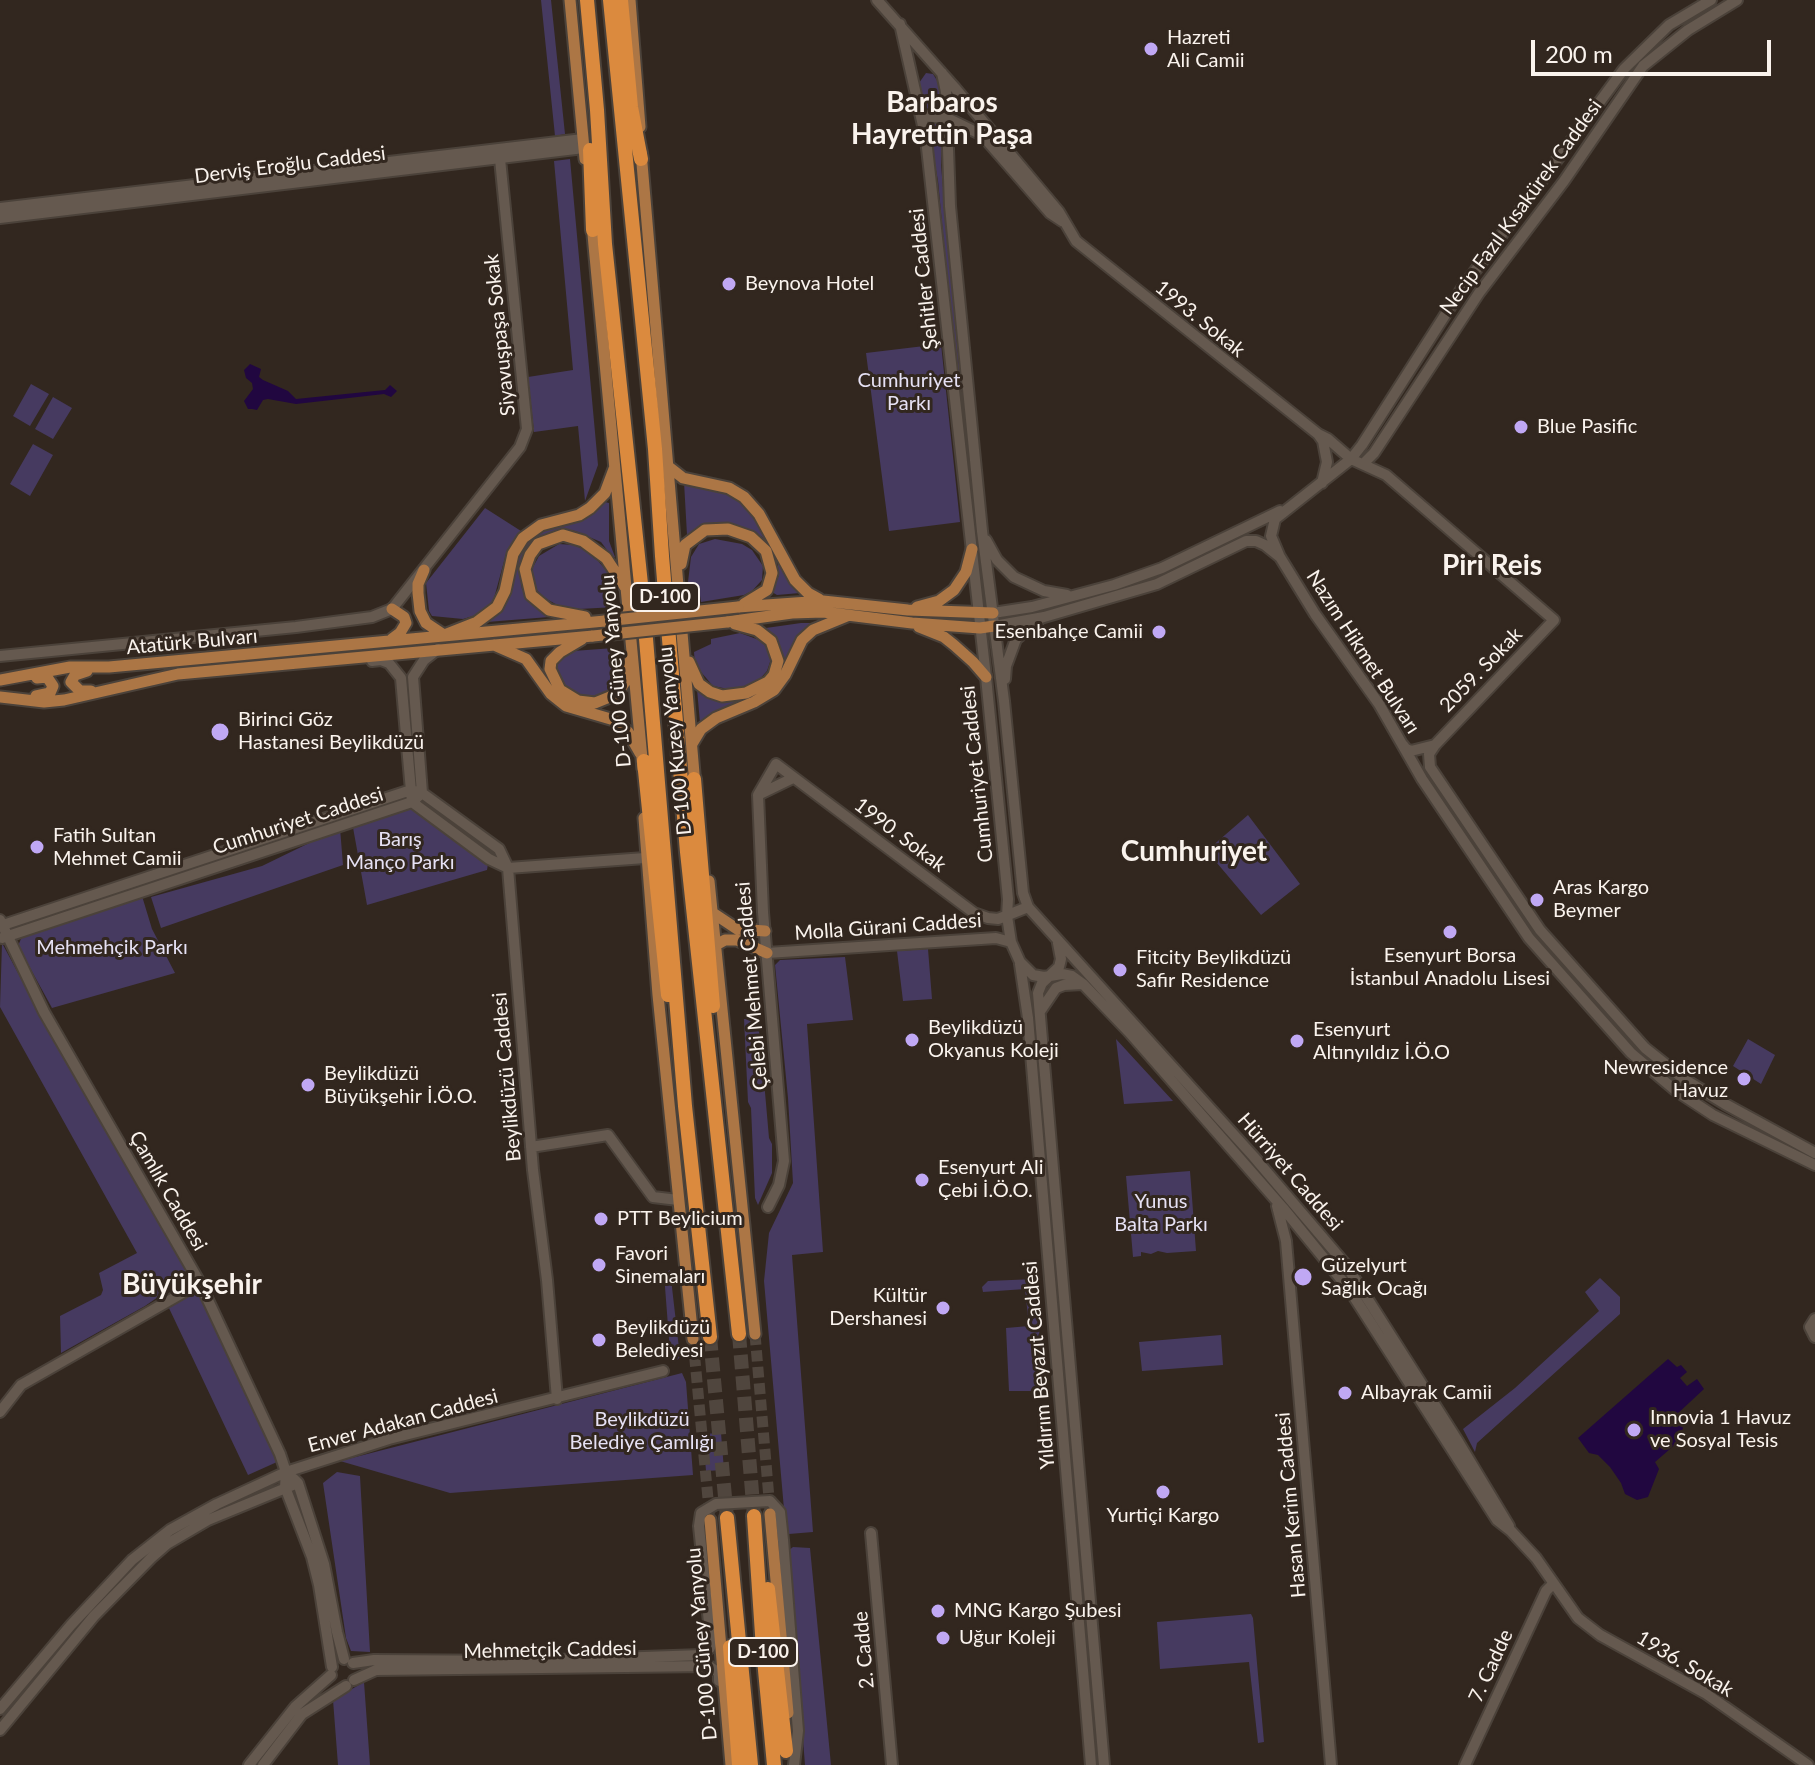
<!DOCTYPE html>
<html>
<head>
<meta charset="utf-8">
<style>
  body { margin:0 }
  #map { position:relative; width:1815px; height:1765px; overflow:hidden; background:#32271f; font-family:Lato,sans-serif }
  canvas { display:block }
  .scale { position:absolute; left:1531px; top:40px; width:240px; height:36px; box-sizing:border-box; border:4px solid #faf3ed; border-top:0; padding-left:10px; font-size:24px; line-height:28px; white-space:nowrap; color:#faf3ed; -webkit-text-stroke:6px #32271f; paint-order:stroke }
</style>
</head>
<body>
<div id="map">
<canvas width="1815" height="1765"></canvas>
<div class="scale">200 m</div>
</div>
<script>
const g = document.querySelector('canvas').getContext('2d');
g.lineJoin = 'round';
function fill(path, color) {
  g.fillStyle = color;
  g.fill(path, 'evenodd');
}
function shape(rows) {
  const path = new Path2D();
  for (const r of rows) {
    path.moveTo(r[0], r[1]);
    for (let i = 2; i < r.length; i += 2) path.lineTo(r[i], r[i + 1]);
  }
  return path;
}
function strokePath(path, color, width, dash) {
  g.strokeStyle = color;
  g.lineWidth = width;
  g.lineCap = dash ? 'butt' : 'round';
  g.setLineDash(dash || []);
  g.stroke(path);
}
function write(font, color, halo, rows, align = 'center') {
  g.font = font + ' Lato,sans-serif';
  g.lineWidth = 6;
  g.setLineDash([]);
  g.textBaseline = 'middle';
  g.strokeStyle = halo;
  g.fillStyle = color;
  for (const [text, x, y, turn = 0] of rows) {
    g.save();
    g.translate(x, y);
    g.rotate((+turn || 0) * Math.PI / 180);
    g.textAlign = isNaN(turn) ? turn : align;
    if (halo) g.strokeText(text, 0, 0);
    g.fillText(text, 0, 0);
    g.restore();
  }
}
const green = shape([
  [541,0,551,0,565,134,555,136],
  [926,73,933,74,938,82,942,102,940,108,935,111,930,111,924,105,919,83],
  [927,121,943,123,941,165,974,531,971,531,938,181],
  [570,159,598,465,585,501,578,426,534,432,528,377,573,370,554,161],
  [941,344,960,522,889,531,866,353],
  [31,384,49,394,30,426,13,416],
  [53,397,72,408,53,439,35,429],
  [33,444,53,455,30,496,10,484],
  [684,482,730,493,749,507,800,593,777,595,772,592,779,575,777,558,762,537,749,530,728,524,710,523,687,535],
  [605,502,609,503,609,541,615,557,613,558,601,542,575,531,563,529,542,536,526,551,520,575,522,589,533,604,549,614,549,617,487,622,502,610,508,598,517,555,522,545,539,532,587,515],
  [485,508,521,531,506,554,493,602,480,614,463,619,432,616,429,611,426,583],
  [715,539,742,544,752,550,763,566,762,580,752,591,744,595,701,602,699,589,690,589,688,582,691,557,699,544],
  [559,544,574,545,585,550,598,561,607,571,613,585,616,607,579,609,559,606,543,597,536,589,532,577,533,567,539,556],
  [801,623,814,623,808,628,778,681,771,688,700,723,697,689,720,700,732,701,762,691,776,681,782,661,776,637,766,628],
  [740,633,762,641,769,651,771,659,767,671,759,680,742,687,728,689,713,686,695,665,694,652,711,644,711,639],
  [614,648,616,685,612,693,601,697,586,698,565,689,556,670,559,661,573,651],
  [412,805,488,864,487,870,367,905,352,822],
  [1248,815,1300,884,1261,915,1211,856,1210,848],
  [340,828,343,865,161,928,151,897,262,866],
  [142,896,152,929,175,973,52,1008,18,946,23,934],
  [2,943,55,1042,186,1269,184,1279,145,1306,61,1353,60,1316,101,1295,103,1290,99,1273,137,1253,0,1007],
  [928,949,932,999,903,1001,897,951],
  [845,957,853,1020,807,1024,823,1252,792,1255,813,1532,789,1534,786,1532,764,1281,769,1233,793,1183,788,1098,775,965,780,960],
  [754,1018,760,1035,769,1138,772,1144,772,1173,758,1205,755,1198,751,1108,748,1102,744,1019],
  [1116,1039,1173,1101,1124,1104],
  [1748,1039,1775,1055,1761,1084,1733,1066],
  [1190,1171,1196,1251,1167,1253,1158,1251,1151,1254,1141,1252,1141,1256,1133,1257,1126,1176],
  [670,1270,680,1357,677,1360,670,1352,664,1274],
  [1600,1278,1620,1297,1620,1314,1477,1443,1475,1452,1463,1429,1515,1388,1599,1311,1585,1292],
  [1035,1279,1044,1391,1009,1391,1006,1328,1029,1326,1025,1289,983,1292,982,1287,988,1281],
  [201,1290,277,1462,248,1475,168,1306],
  [1221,1335,1223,1365,1142,1371,1139,1342],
  [682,1373,686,1382,693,1475,450,1493,340,1461],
  [721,1433,724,1470,706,1471,703,1434],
  [337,1472,360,1476,370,1652,351,1651,346,1638,323,1483],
  [793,1547,810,1548,831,1765,805,1765,789,1563,788,1551],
  [1251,1614,1253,1618,1264,1742,1258,1743,1249,1662,1160,1669,1157,1622],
  [364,1682,370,1765,338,1765,333,1700]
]);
const water = shape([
  [250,364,261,369,259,377,263,380,288,391,296,399,385,390,390,385,397,391,391,397,384,394,296,404,268,399,263,400,257,410,252,409,248,409,244,401,253,389,252,383,246,378,244,370],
  [1668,1359,1677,1367,1681,1365,1687,1372,1680,1378,1687,1386,1697,1379,1704,1389,1675,1416,1683,1428,1677,1443,1655,1462,1659,1469,1648,1497,1637,1500,1625,1494,1621,1483,1610,1467,1598,1455,1589,1453,1578,1438]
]);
const primaryTunnel = shape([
  [755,1334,770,1510],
  [693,1339,710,1520]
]);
const highwayTunnel = shape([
  [739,1334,754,1516],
  [710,1337,727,1518]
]);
const secondary = shape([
  [877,0,955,88,1059,212,1076,241,1318,434],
  [900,24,926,139,986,677,1008,899,1007,916,1011,942,1020,962,1033,975,1044,977,1062,974,1072,976,1083,984,1129,1032,1283,1208,1349,1289,1497,1520,1511,1531,1536,1558,1578,1618,1600,1635,1705,1693,1808,1765],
  [942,73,946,92,950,206,982,531,1004,701,1023,893,1028,907,1254,1157,1346,1265,1459,1443,1509,1526],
  [921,116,947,118,982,135,1050,213,1062,221],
  [0,208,583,139],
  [0,218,584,148],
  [1363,464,1374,453,1479,293,1564,181,1643,66,1688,30,1737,0],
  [1322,483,1327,462,1323,441,1318,434,1328,439,1351,459,1386,475,1554,620,1435,745,1429,754,1430,767,1540,930,1645,1048,1684,1079,1725,1104,1815,1153],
  [986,540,997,560,1014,577,1044,591,1067,595],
  [1279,555,1271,536,1275,519,1351,459,1362,445,1461,290,1624,69,1669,25,1711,0],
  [993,613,1032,607,1114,585,1162,568,1280,511],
  [994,626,1044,617,1157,584,1246,541,1256,541,1265,545,1280,557,1315,614,1379,704,1422,779,1529,938,1631,1053,1675,1090,1713,1115,1815,1165],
  [0,656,296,627,372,617,392,609,520,447,527,429,499,149],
  [372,661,381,660,389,663,401,678,412,802,489,859,508,868],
  [1005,679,1006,666,1016,639,1039,620],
  [1403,745,1406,749,1411,751,1435,745],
  [422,793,413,677,424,660,438,649],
  [760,794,793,778],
  [508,868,645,858],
  [0,920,44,1012,200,1283,280,1454,286,1472,285,1487,312,1557,319,1585,332,1667],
  [0,926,411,790,422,793,499,849,508,868,533,1170,547,1280,557,1399],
  [2,938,412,802,422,793],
  [1058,943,1061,959,1059,967,1042,983,1038,993,1104,1765],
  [767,953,996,938,1011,942],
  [1020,964,1028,1018,1091,1765],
  [1041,1010,1056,988,1064,985,1083,984],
  [531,1147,608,1135,653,1197,678,1200],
  [1277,1206,1286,1241,1331,1765],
  [768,1207,779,1185,784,1161,763,912,758,795,776,764,974,913,988,918,998,919,1028,907],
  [1815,1319,1810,1327,1815,1337],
  [0,1412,21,1385,200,1283],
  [294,1479,298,1483,324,1564,337,1632,344,1659],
  [871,1533,892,1765],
  [353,1663,374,1660,527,1661,702,1655,710,1648,711,1642,699,1526,701,1513,716,1504,770,1501,780,1512,783,1540,798,1731,794,1765],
  [354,1680,376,1670,709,1666,719,1673,719,1681],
  [0,1709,71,1625,132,1560,170,1530,217,1504,286,1472,389,1439,663,1371],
  [0,1730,94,1616,151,1558,167,1544,208,1520,298,1483],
  [249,1765,295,1707,331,1675],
  [263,1765,302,1714,346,1686],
  [1465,1765,1546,1591,1553,1584]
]);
const primary = shape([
  [570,0,585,159],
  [630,0,640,127],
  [641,152,695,785],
  [592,224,643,769],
  [669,467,683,478,729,488,744,497,759,514,795,580,808,593,819,599],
  [681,564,685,545,705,530,728,529,751,537,766,551,772,573,767,590,744,604],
  [424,570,418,584,418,593,420,611,426,623,444,635,477,622,497,607,505,591,513,554,523,538,541,525,579,515,590,508,605,493,614,469],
  [738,607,823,601,908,610,993,613],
  [917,607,939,601,954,590,966,572,972,549],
  [585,617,549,610,531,595,525,569,530,555,538,544,563,535,583,541,606,558,625,587],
  [727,622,792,613,823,612,912,623,980,628,994,626],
  [919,627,944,637,954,645,973,662,986,677],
  [392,639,400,633,406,623,404,617,392,609],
  [582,639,560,652,551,661,550,669,560,690,578,701,595,703,617,694,625,682,630,661],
  [494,645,526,659,551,694,566,706,614,720,628,732,640,753],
  [689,662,699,684,710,692,722,696,746,693,768,682,774,675,778,661,771,641,757,630,735,624],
  [87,671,75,675,71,682,80,691,91,691],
  [0,680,70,667,109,667,605,621],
  [36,696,50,693,53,686,47,677,37,678],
  [0,697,44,702,64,700,178,674,593,636],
  [692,744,701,729,716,718,754,702,774,690,785,675,802,640,813,630,847,616],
  [644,818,658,995,693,1339],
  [709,881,755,1334],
  [713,913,737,929,765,931],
  [716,945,725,940,737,940,767,953],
  [770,1514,788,1713],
  [710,1520,731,1765]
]);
const highway = shape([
  [587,0,597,110,605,244,643,603,685,1106,710,1337],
  [610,0,655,449,662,556,687,852,739,1334],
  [621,0,631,107,641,159],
  [590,150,593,230],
  [644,761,668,995],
  [694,779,713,1006],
  [754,1516,763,1649,774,1765],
  [727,1518,751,1765],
  [768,1589,786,1751],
  [730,1647,739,1765]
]);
const primaryBridge = shape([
  [605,621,738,607],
  [593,636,727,622]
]);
const markers = [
  [1151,49,8,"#c0a8f4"],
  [729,284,8,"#c0a8f4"],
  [1521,427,8,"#c0a8f4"],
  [1159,632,8,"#c0a8f4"],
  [220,732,10,"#c0a8f4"],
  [37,847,8,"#c0a8f4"],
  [1537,900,8,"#c0a8f4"],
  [1450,932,8,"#c0a8f4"],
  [1120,970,8,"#c0a8f4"],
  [912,1040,8,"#c0a8f4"],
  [1297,1041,8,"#c0a8f4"],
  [1744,1079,8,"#c0a8f4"],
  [308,1085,8,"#c0a8f4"],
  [922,1180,8,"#c0a8f4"],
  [601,1219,8,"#c0a8f4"],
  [599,1265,8,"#c0a8f4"],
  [1303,1277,10,"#c0a8f4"],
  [943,1308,8,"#c0a8f4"],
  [599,1340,8,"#c0a8f4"],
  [1345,1393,8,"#c0a8f4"],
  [1634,1430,8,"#c0a8f4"],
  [1163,1492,8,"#c0a8f4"],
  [938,1611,8,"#c0a8f4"],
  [943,1638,8,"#c0a8f4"]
];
const shields = [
  [665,597,68],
  [763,1652,68]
];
const shieldNames = [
  ["D-100",665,597],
  ["D-100",763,1652]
];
const poiNames = [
  ["Hazreti",1167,38],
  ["Ali Camii",1167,61],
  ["Beynova Hotel",745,284],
  ["Blue Pasific",1537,427],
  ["Esenbahçe Camii",1143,632,"right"],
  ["Birinci Göz",238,720],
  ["Hastanesi Beylikdüzü",238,743],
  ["Fatih Sultan",53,836],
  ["Mehmet Camii",53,859],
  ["Aras Kargo",1553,888],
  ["Beymer",1553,911],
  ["Esenyurt Borsa",1450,956,"center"],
  ["İstanbul Anadolu Lisesi",1450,979,"center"],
  ["Fitcity Beylikdüzü",1136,958],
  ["Safir Residence",1136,981],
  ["Beylikdüzü",928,1028],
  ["Okyanus Koleji",928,1051],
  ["Esenyurt",1313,1030],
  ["Altınyıldız İ.Ö.O",1313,1053],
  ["Newresidence",1728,1068,"right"],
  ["Havuz",1728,1091,"right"],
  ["Beylikdüzü",324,1074],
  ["Büyükşehir İ.Ö.O.",324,1097],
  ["Esenyurt Ali",938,1168],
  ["Çebi İ.Ö.O.",938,1191],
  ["PTT Beylicium",617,1219],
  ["Favori",615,1254],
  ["Sinemaları",615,1277],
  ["Güzelyurt",1321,1266],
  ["Sağlık Ocağı",1321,1289],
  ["Kültür",927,1296,"right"],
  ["Dershanesi",927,1319,"right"],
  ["Beylikdüzü",615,1328],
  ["Belediyesi",615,1351],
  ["Albayrak Camii",1361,1393],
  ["Innovia 1 Havuz",1650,1418],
  ["ve Sosyal Tesis",1650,1441],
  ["Yurtiçi Kargo",1163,1516,"center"],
  ["MNG Kargo Şubesi",954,1611],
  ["Uğur Koleji",959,1638]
];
const streetNames = [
  ["Derviş Eroğlu Caddesi",290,165,-7],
  ["Necip Fazıl Kısakürek Caddesi",1521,207,-54],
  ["Şehitler Caddesi",924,279,-96],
  ["1993. Sokak",1200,319,39],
  ["Siyavuşpaşa Sokak",500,335,-96],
  ["Atatürk Bulvarı",192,642,-5],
  ["Nazım Hikmet Bulvarı",1363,652,57],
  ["2059. Sokak",1481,670,-46],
  ["D-100 Güney Yanyolu",616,671,-95],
  ["D-100 Kuzey Yanyolu",675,741,-96],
  ["Cumhuriyet Caddesi",977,774,-96],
  ["Cumhuriyet Caddesi",298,821,-18],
  ["1990. Sokak",900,835,37],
  ["Molla Gürani Caddesi",888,927,-4],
  ["Çelebi Mehmet Caddesi",752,986,-95],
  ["Beylikdüzü Caddesi",507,1077,-95],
  ["Hürriyet Caddesi",1290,1172,49],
  ["Çamlık Caddesi",168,1191,60],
  ["Yıldırım Beyazıt Caddesi",1039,1365,-95],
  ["Enver Adakan Caddesi",403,1421,-15],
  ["Hasan Kerim Caddesi",1291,1505,-95],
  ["D-100 Güney Yanyolu",702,1644,-95],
  ["Mehmetçik Caddesi",550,1650,-1],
  ["2. Cadde",864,1650,-95],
  ["1936. Sokak",1685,1664,31],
  ["7. Cadde",1491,1666,-65]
];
const parkNames = [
  ["Cumhuriyet",909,381],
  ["Parkı",909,404],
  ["Barış",400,840],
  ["Manço Parkı",400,863],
  ["Mehmehçik Parkı",112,948],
  ["Yunus",1161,1202],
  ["Balta Parkı",1161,1225],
  ["Beylikdüzü",642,1420],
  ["Belediye Çamlığı",642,1443]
];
const districtNames = [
  ["Barbaros",942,103],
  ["Hayrettin Paşa",942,135],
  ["Piri Reis",1492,566],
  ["Cumhuriyet",1194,852],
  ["Büyükşehir",192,1285]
];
fill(green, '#463a60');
fill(water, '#210740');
strokePath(primaryTunnel, '#50463e', 11, [11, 5.5]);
strokePath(highwayTunnel, '#50463e', 14, [14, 7]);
strokePath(secondary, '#4b423a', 14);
strokePath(primary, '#4b423a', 15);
strokePath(highway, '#4b423a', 18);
strokePath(secondary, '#65594f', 10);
strokePath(primary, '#ac7645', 11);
strokePath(highway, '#db8a3e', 14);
strokePath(primaryBridge, '#4b423a', 15, []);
strokePath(primaryBridge, '#ac7645', 11);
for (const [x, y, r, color] of markers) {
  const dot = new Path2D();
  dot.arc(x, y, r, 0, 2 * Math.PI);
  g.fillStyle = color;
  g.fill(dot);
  strokePath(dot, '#32271f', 3);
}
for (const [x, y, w] of shields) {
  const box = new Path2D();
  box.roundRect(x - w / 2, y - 14, w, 28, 6);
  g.fillStyle = '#32271f';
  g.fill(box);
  strokePath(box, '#faf3ed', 2);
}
write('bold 18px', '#faf3ed', null, shieldNames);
write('20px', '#faf3ed', '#32271f', poiNames, 'left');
write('20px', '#faf3ed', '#32271f', streetNames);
write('20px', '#e6e1f4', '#32271f', parkNames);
write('bold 28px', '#faf3ed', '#32271f', districtNames);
</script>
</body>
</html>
